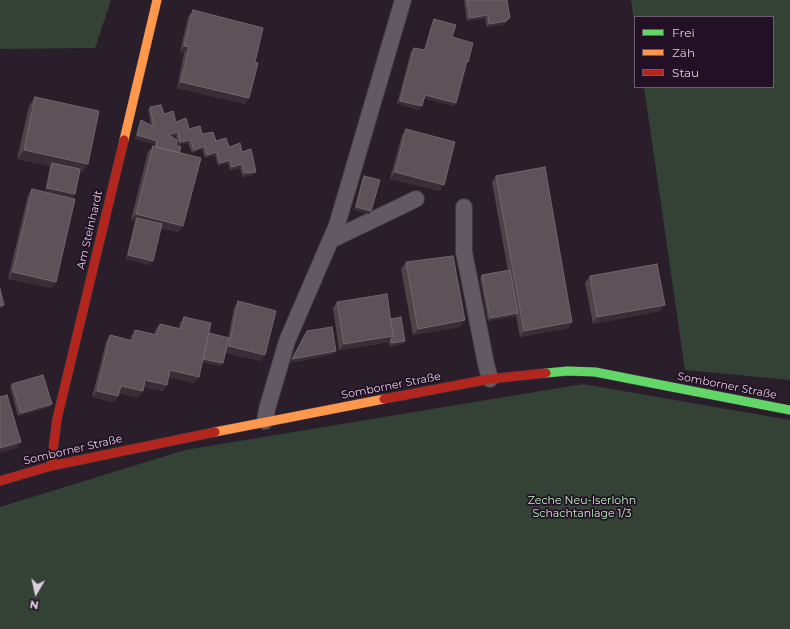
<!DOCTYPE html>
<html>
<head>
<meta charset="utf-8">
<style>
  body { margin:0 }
  #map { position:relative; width:790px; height:629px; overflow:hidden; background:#291e2a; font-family:Montserrat,sans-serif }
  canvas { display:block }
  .legend { position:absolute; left:634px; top:16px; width:140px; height:72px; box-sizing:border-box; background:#231025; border:1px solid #6d5c6f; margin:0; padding:5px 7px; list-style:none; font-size:12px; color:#ddcfde }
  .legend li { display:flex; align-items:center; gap:8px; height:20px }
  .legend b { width:20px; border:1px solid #6d5c6f }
  .north { position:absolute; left:16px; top:573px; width:40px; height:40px; -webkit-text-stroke:3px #231025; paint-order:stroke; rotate:189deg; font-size:11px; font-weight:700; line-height:16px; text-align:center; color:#ddcfde }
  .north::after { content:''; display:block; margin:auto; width:14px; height:18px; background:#ddcfde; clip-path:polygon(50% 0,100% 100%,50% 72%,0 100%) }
</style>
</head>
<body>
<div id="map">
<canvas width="790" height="629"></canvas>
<ul class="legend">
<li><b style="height:5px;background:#63d668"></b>Frei</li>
<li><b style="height:5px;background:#ff974d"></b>Zäh</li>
<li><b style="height:5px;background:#b3261e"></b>Stau</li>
</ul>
<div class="north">N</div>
</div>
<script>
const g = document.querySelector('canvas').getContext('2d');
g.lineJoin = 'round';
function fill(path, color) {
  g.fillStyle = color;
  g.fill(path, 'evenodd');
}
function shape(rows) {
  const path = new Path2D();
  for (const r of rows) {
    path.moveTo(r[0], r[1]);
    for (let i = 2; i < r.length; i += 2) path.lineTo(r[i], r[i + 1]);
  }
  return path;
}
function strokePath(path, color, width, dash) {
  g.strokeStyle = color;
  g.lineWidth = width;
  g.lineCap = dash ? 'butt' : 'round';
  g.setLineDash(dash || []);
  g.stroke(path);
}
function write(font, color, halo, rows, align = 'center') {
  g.font = font + ' Montserrat,sans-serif';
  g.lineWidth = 3.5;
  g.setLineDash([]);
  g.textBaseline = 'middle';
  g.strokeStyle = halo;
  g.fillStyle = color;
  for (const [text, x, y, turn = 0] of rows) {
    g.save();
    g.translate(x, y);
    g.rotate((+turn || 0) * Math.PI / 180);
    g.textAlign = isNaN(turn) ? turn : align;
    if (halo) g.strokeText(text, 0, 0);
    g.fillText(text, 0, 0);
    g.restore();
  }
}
const green = shape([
  [0,0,111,0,95,48,0,49],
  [631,0,790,0,790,380,685,370,644,87,773,87,773,17,635,17,635,28],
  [583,384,790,420,790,629,0,629,0,507,185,450]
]);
const lane = shape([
  [464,207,464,252,486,364,490,379],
  [331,240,416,199],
  [265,421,267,409,287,341,337,225,403,0]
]);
const fast = shape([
  [546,373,568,371,595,372,790,410]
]);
const slow = shape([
  [124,140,157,0],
  [215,432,384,399]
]);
const jam = shape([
  [384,399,490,379,546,373],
  [51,466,57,419,124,140],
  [0,481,51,466,215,432]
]);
const wall = shape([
  [464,0,507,0,510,18,508,21,506,22,504,24,487,27,485,18,467,21],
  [193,10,255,62,245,104,177,88,184,53,180,52,188,17],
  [434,19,452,37,466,65,453,106,424,98,419,110,397,104,411,51,414,48,424,50,432,22],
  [35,97,82,173,80,172,75,194,73,197,45,191,50,166,17,159,29,106],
  [150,107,164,114,176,122,189,129,202,134,229,147,242,152,256,172,253,175,243,177,240,168,230,170,228,163,218,166,215,155,205,158,202,149,192,153,188,143,178,145,176,136,171,137,179,153,179,232,161,228,150,265,126,259,135,221,131,220,148,152,153,146,155,146,155,144,135,139,139,124,141,120,151,125,148,110],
  [406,129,440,191,390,179,402,135],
  [364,176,369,214,354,210,362,179],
  [496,176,572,322,568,328,520,337,516,316,488,321,480,278,482,275,508,271,492,182],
  [32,189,52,288,8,279,28,195],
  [406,262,460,327,413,335,401,269],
  [590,276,660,311,593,324,585,283],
  [238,301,261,361,226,353,223,363,221,366,202,362,194,383,169,377,163,391,144,387,138,398,119,393,118,396,114,402,92,397,106,342,110,335,130,340,131,336,135,330,154,335,155,330,160,324,178,329,180,323,184,317,209,333,228,338,234,308],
  [337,302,391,319,405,341,403,344,390,347,389,342,339,350,333,308],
  [307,331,336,351,334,354,290,363],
  [12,384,52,404,49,407,18,416,10,387]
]);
const shadedWall = shape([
  [488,15,485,18,467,21,470,18],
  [510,18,508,21,506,22,504,24,487,27,489,24],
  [184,46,189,47,184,53,180,52],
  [181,82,249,98,245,104,177,88],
  [425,95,456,103,453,106,422,98],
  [400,101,422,106,419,110,397,104],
  [178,132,176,136,166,138,168,135],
  [137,135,157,141,155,144,135,139],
  [191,140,188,143,178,145,180,142],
  [205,146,202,149,192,153,194,150],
  [24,150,88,164,82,173,51,166,52,163,50,166,17,159],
  [217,152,215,155,205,158,207,155],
  [230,160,228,163,218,166,220,163],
  [242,164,240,168,230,170,232,167],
  [256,172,253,175,243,177,245,173],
  [395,172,444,185,440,191,390,179],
  [47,188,75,194,73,197,45,191],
  [356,207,371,211,369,214,354,210],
  [136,214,183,226,179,232,136,222,137,218,135,221,131,220],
  [128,255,153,261,150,265,126,259],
  [13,272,56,282,52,288,8,279],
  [4,305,2,308,0,308,0,306],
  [665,305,660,311,593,324,597,317],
  [518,313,516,316,488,321,490,318],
  [465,320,460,327,413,335,418,329],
  [572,322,568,328,520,337,524,331],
  [393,336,389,342,339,350,344,344],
  [405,341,403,344,390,347,392,343],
  [229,346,265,355,261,361,224,353],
  [336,351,334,354,290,363,292,359],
  [202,358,223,363,221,366,199,362],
  [170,370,199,377,194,383,166,376],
  [145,380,167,385,163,391,141,386],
  [121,386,143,391,138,398,117,392],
  [97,391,118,396,114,402,92,397],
  [52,404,49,407,18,416,21,413],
  [21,442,17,448,0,453,0,448]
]);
const building = shape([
  [467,0,507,0,510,18,506,20,506,21,489,24,488,15,470,18,467,0],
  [193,10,263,28,255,62,258,63,249,98,181,82,189,47,184,46,193,10],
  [434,19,456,25,452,37,473,43,468,62,467,61,456,103,425,95,422,106,400,101,414,48,425,50,434,19],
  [35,97,99,111,88,164,24,150,35,97],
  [161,105,164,114,173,111,176,122,186,118,189,129,200,126,202,134,213,132,216,141,226,138,229,147,240,143,242,152,251,149,256,172,245,173,242,164,232,167,230,160,220,163,217,152,207,155,205,146,194,150,191,140,180,142,178,132,168,135,177,140,176,145,181,147,179,153,156,147,157,141,137,135,141,120,154,127,150,107,161,105],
  [406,129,455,142,444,185,395,172,406,129],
  [153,146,201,158,183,226,136,214,153,146],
  [52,163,80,169,75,194,47,188,52,163],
  [545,167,572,322,524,331,496,176,545,167],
  [364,176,380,180,371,211,356,207,364,176],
  [32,189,75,199,56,282,13,272,32,189],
  [137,218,162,224,153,261,128,255,137,218],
  [453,256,465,320,418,329,406,262,453,256],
  [657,264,665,305,597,317,590,276,657,264],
  [510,270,518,313,490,318,482,275,510,270],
  [0,289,4,305,0,306,0,289],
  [387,294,393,336,344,344,337,302,387,294],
  [238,301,276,311,265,355,229,346,238,301],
  [184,317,211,323,199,377,170,370,167,385,145,380,143,391,121,386,118,396,97,391,110,335,133,341,135,330,157,335,160,324,181,329,184,317],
  [401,317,405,341,392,343,391,339,393,336,391,319,401,317],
  [332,327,336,351,292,359,307,331,332,327],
  [209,333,229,338,223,363,203,359,209,333],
  [43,375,52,404,21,413,12,384,43,375],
  [7,395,21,442,0,448,0,397,7,395]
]);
const streetNames = [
  ["Am Steinhardt",90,230,-77],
  ["Somborner Straße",391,386,-11],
  ["Somborner Straße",727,386,11],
  ["Somborner Straße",73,450,-13]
];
const parkNames = [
  ["Zeche Neu-Iserlohn",582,501],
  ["Schachtanlage 1/3",582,514]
];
fill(green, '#334235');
strokePath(lane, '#423943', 18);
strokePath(fast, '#423943', 10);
strokePath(slow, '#423943', 10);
strokePath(jam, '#423943', 10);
strokePath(lane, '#625963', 16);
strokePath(fast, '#63d668', 9);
strokePath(slow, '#ff974d', 9);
strokePath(jam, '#b3261e', 9);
fill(wall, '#4e4447');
fill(shadedWall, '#392e35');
fill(building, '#5d5258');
strokePath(building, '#71666d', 1);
write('11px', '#ddcfde', '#231025', streetNames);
write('11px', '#b8f4c0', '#231025', parkNames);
</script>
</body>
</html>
